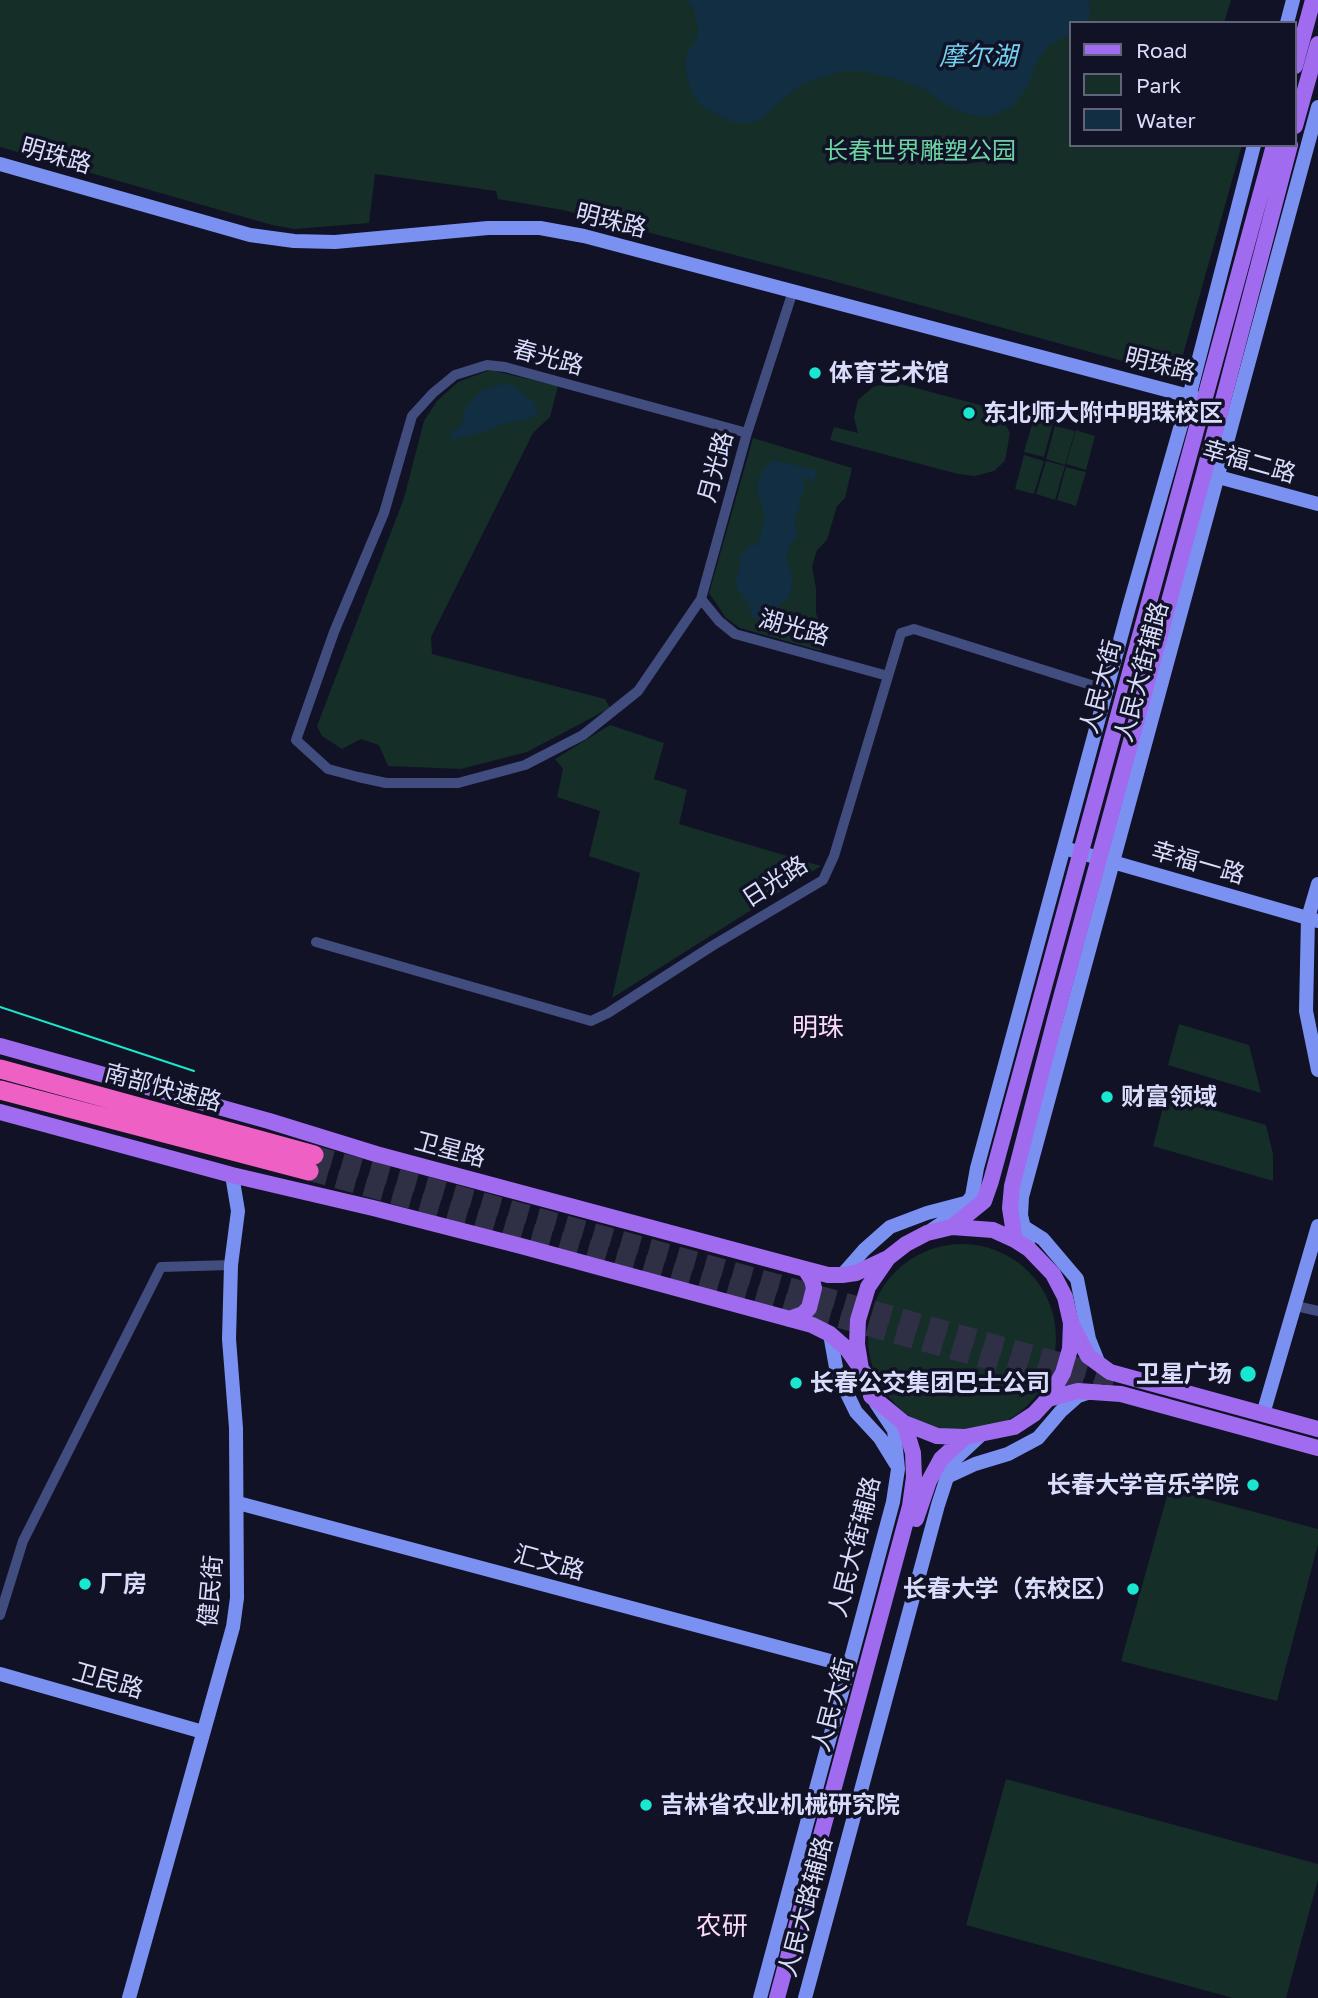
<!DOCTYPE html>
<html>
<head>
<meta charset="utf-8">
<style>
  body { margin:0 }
  #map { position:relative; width:1318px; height:1998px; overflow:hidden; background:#111225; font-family:"Golos Text",sans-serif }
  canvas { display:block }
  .legend { position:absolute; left:1069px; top:21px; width:228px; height:126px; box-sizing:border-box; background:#111225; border:2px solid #61637b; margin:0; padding:9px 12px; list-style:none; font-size:21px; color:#d9ddfb }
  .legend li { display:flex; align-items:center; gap:14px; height:35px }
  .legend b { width:35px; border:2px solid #61637b }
</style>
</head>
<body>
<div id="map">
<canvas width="1318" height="1998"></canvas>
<ul class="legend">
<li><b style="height:9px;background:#a16bf0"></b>Road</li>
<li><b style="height:19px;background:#152e28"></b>Park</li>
<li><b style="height:19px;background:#122e43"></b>Water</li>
</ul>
</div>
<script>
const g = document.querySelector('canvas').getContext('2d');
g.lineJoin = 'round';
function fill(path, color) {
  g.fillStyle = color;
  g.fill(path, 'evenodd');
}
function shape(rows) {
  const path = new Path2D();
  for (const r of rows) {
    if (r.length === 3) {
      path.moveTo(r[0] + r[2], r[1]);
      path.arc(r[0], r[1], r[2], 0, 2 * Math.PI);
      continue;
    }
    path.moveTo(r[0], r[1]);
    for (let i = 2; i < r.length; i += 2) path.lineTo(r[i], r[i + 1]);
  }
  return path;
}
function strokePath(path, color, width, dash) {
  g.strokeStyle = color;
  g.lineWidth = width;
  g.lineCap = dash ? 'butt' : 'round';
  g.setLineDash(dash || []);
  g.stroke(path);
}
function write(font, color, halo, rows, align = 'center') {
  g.font = font + ' "Golos Text","Noto Sans SC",sans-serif';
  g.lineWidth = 7;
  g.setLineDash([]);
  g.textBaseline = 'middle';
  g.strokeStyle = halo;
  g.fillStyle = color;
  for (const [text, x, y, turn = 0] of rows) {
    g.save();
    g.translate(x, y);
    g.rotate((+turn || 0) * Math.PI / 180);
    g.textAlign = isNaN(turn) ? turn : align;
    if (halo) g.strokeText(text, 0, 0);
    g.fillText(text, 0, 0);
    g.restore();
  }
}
const green = shape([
  [0,0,1231,0,1224,23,1071,23,1071,145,1242,145,1177,376,826,279,563,210,498,199,496,191,375,174,369,223,294,229,272,225,0,147],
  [490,370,558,386,550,417,533,433,431,637,432,654,605,699,610,708,527,752,461,769,388,766,379,745,361,739,342,749,322,736,317,726,404,498,424,421,437,401,458,382],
  [893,382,984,406,993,411,1001,417,1010,433,1005,461,994,471,975,476,958,474,830,440,834,427,858,433,854,417,858,400,873,387],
  [1034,418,1053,423,1044,457,1024,452],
  [1055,426,1075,431,1065,465,1046,459],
  [1076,430,1095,436,1086,470,1066,464],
  [753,438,852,468,845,498,837,506,827,540,817,550,812,566,816,589,816,613,819,622,826,627,821,651,740,628,726,618,709,593],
  [1024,455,1044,461,1034,494,1015,489],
  [1046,461,1065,466,1055,500,1036,494],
  [1066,467,1086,472,1076,506,1057,500],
  [610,725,664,743,654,779,687,790,679,824,821,866,612,998,640,873,589,856,600,811,557,797,563,769,555,759],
  [1179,1024,1249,1045,1261,1093,1168,1065],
  [1166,1096,1266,1125,1273,1154,1273,1181,1153,1146],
  [962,1338,94],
  [1169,1489,1318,1529,1318,1544,1277,1701,1121,1661],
  [1006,1779,1318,1864,1318,1879,1286,1998,1233,1998,966,1925]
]);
const water = shape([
  [687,0,1089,0,1090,16,1085,23,1071,23,1071,33,1047,47,1034,67,1028,86,1013,106,990,117,966,114,947,106,923,88,895,79,865,71,843,71,807,82,791,92,761,119,752,123,739,123,729,121,700,105,693,94,687,78,685,62,688,51,696,41,698,29,694,10],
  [510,384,534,402,538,414,529,419,500,425,483,432,453,440,452,431,462,426,465,408,474,398,483,390,498,385],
  [774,460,816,470,816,475,813,486,810,477,804,479,804,490,799,505,801,506,796,514,795,522,797,536,791,544,786,557,792,574,791,591,787,599,765,615,768,622,762,625,752,615,748,603,737,589,736,577,740,570,740,556,751,544,757,546,766,515,763,513,757,488,762,470]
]);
const highwayTunnel = shape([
  [314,1155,1121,1379],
  [309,1171,1100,1391]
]);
const street = shape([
  [747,433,505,367,487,365,455,375,433,393,412,416,384,513,334,632,296,740,328,769,358,777,386,783,458,783,525,765,583,735,638,691,701,599,747,433,793,291],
  [701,599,719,621,735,634,888,676],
  [316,942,591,1021,608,1013,712,946,823,880,834,856,901,633,914,629,1107,690],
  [1296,1306,1318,1311],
  [0,1615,23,1541,161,1267,231,1265]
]);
const secondary = shape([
  [1287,23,1293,0],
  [0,164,250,235,294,241,335,242,488,228,540,228,584,236,1204,400],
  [1211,475,1318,504],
  [1071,850,1318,921],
  [1318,884,1308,918,1306,1011,1318,1070],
  [1024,1227,1043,1239,1077,1279,1089,1339,1099,1364],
  [930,1231,961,1210,972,1196,977,1168,1129,607,1189,397,1254,145],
  [1029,1249,1021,1215,1022,1197,1318,107],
  [842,1275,864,1250,890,1227,927,1213,965,1203],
  [830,1334,837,1373,856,1412,880,1438,896,1464],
  [1263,1414,1318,1226],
  [947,1477,975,1464,1008,1454,1038,1438,1061,1411,1078,1396,1090,1392],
  [238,1503,849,1666],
  [0,1674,203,1732],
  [129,1998,233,1627,237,1598,236,1428,229,1339,231,1265,238,1211,232,1175],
  [760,1998,893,1502,898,1469,894,1430,876,1403],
  [805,1998,938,1505,952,1462,982,1434]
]);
const primary = shape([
  [1295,66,1313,0],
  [1295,126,1318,44],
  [0,1046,269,1121,376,1154,805,1269,828,1275,842,1275,856,1273,888,1258],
  [0,1112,232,1175,373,1208,521,1246,812,1325,830,1334,847,1349,861,1369],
  [952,1227,984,1201,991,1181,1274,145],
  [952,1227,993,1230,1015,1240,1029,1249,1053,1274,1065,1297,1071,1323,1070,1349,1063,1373,1048,1399,1034,1414,1014,1427,965,1437,937,1436,904,1423,871,1396,868,1378,861,1369,857,1344,858,1320,868,1287,888,1258,906,1244,927,1233,952,1227],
  [1015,1240,1010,1208,1012,1186,1056,1016,1204,473,1290,145],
  [789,1319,803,1314,809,1308,814,1288,812,1280,805,1269],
  [1072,1325,1088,1356,1110,1372,1318,1429],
  [1048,1399,1078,1391,1121,1394,1318,1448],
  [916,1519,929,1481,941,1459,965,1437],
  [777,1998,910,1506,914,1477,913,1453,904,1423]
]);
const highway = shape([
  [0,1069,314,1155],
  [0,1090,309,1171]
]);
const tram = shape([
  [0,1007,194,1071]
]);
const markers = [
  [815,373,7,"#19e7cf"],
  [969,413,7,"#19e7cf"],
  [1107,1097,7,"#19e7cf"],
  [1248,1374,9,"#19e7cf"],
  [796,1383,7,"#19e7cf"],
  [1253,1485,7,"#19e7cf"],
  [85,1584,7,"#19e7cf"],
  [1133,1589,7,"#19e7cf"],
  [646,1805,7,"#19e7cf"]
];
const parkNames = [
  ["长春世界雕塑公园",920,151]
];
const streetNames = [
  ["明珠路",56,156,16],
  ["明珠路",611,221,14],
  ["春光路",548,358,15],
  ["明珠路",1160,365,14],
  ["幸福二路",1249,462,16],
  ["月光路",716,467,-75],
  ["湖光路",794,628,16],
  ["人民大街辅路",1142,672,-75],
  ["人民大街",1101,687,-75],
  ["幸福一路",1198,863,16],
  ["日光路",775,882,-33],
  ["南部快速路",163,1088,15],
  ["卫星路",450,1150,15],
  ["人民大街辅路",855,1547,-76],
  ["汇文路",549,1563,15],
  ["健民街",211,1591,-85],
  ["卫民路",108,1681,16],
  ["人民大街",833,1705,-75],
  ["人民大路辅路",806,1907,-75]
];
const poiNames = [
  ["体育艺术馆",829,373],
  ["东北师大附中明珠校区",983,413],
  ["财富领域",1121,1097],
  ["卫星广场",1232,1374,"right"],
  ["长春公交集团巴士公司",810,1383],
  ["长春大学音乐学院",1239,1485,"right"],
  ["厂房",99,1584],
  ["长春大学（东校区）",1119,1589,"right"],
  ["吉林省农业机械研究院",660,1805]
];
const waterNames = [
  ["摩尔湖",978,57]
];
const neighbourhoodNames = [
  ["明珠",818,1028],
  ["农研",722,1927]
];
fill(green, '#152e28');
fill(water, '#122e43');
strokePath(highwayTunnel, '#2f3045', 19, [19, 10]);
strokePath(street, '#414c7f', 10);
strokePath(secondary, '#7a91f1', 14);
strokePath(primary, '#a16bf0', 16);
strokePath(highway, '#ef60c4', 19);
strokePath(tram, '#19e7cf', 2);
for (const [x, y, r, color] of markers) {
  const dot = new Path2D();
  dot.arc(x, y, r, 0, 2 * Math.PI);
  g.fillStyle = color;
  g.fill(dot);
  strokePath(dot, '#111225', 2.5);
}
write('24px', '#6cd4a3', '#111225', parkNames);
write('24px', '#d9ddfb', '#111225', streetNames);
write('bold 24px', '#d9ddfb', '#111225', poiNames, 'left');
write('italic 26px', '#72d1f0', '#111225', waterNames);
write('26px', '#fbdbf7', '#111225', neighbourhoodNames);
</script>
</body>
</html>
